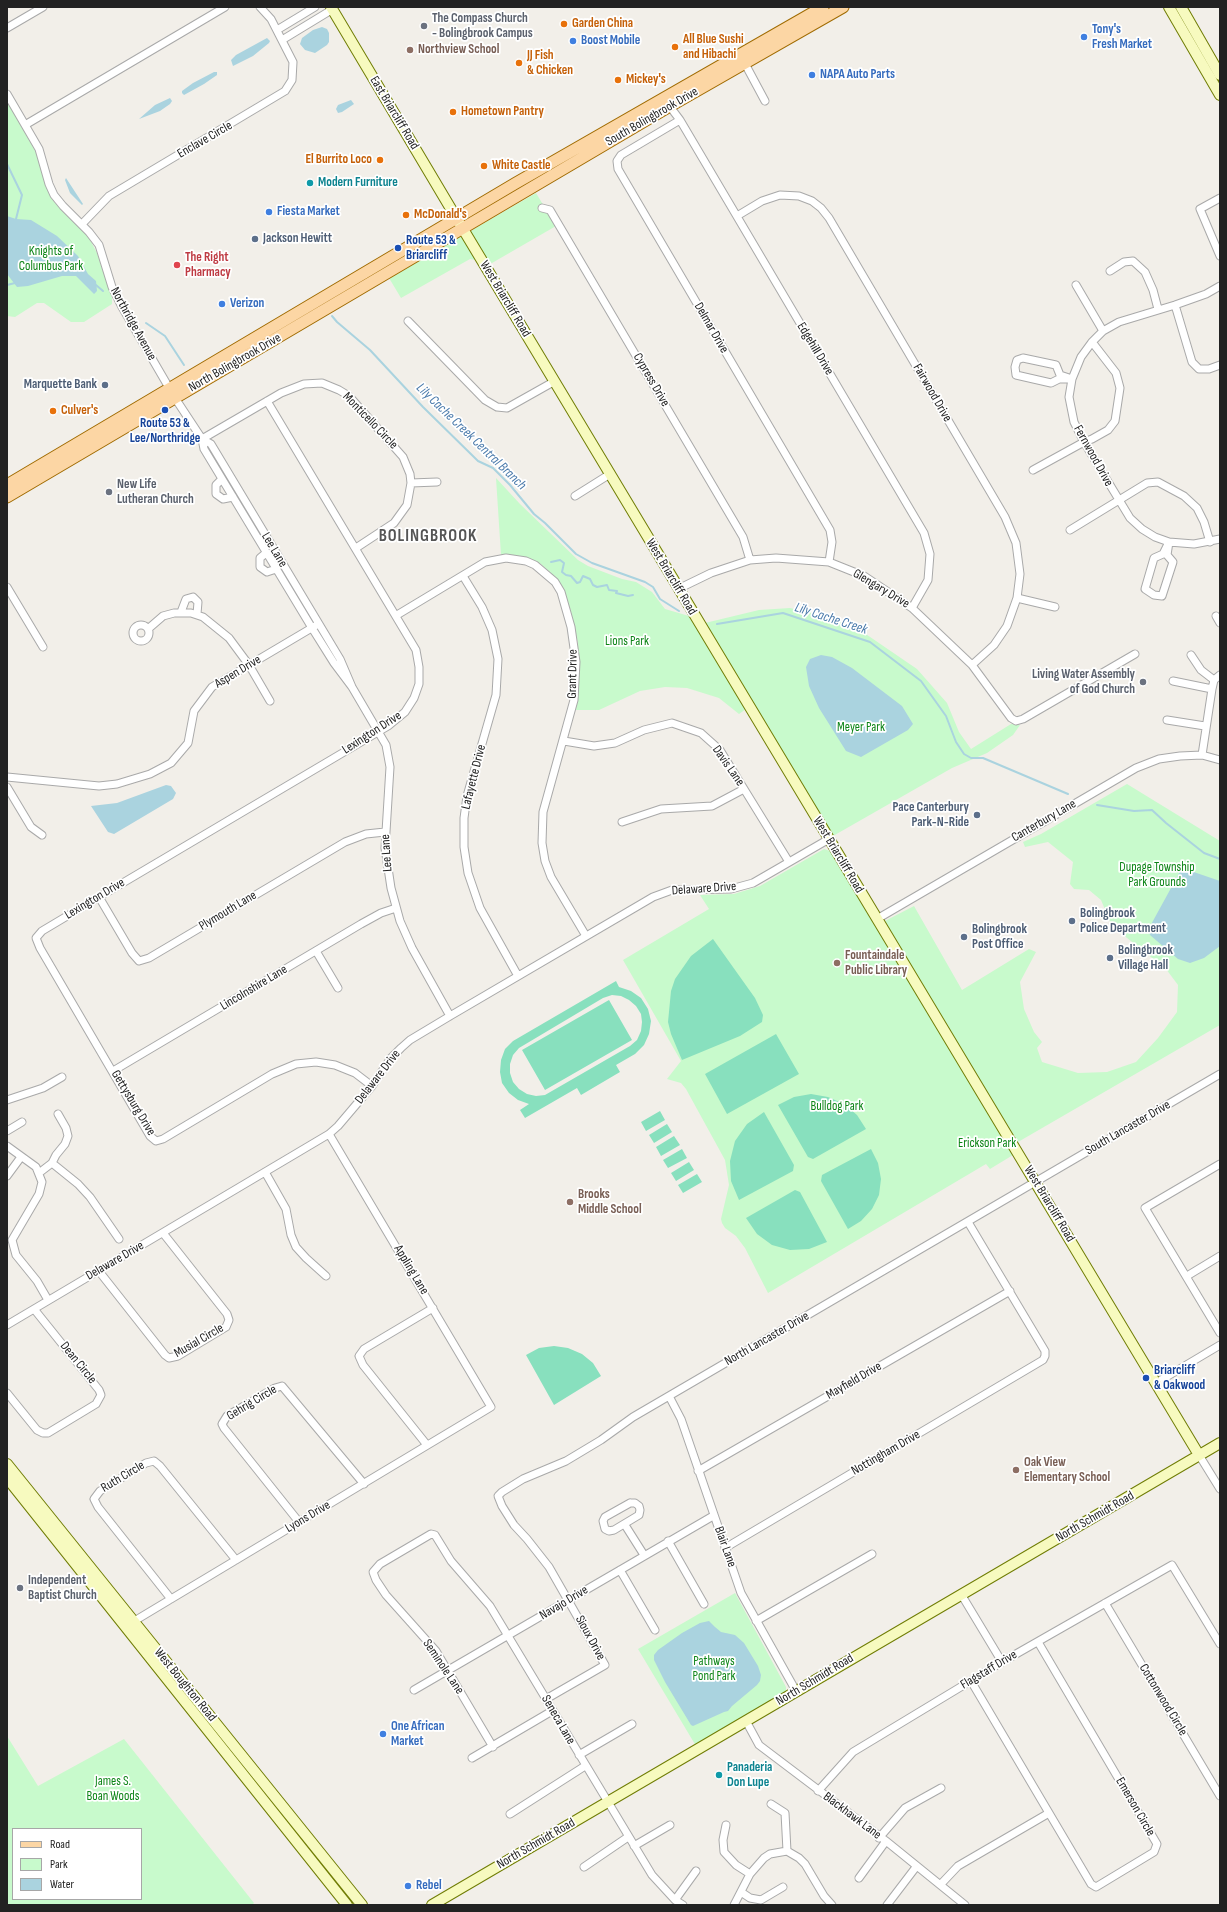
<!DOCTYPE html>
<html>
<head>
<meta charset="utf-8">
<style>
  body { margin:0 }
  #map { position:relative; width:1227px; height:1912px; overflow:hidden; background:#f2efe9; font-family:"Sofia Sans Condensed",sans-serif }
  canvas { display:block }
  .frame { position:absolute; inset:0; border:8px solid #222; pointer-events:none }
  .legend { position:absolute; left:12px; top:1828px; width:130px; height:72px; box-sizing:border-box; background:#fff; border:1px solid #a7a7a7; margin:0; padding:5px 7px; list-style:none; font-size:12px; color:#222 }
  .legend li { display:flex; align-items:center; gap:8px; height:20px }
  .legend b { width:20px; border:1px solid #a7a7a7 }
</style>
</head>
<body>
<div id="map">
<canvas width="1227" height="1912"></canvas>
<div class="frame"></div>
<ul class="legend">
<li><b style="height:5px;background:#fcd6a4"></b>Road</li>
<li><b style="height:11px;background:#c8facc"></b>Park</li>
<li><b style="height:11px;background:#aad3df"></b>Water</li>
</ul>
</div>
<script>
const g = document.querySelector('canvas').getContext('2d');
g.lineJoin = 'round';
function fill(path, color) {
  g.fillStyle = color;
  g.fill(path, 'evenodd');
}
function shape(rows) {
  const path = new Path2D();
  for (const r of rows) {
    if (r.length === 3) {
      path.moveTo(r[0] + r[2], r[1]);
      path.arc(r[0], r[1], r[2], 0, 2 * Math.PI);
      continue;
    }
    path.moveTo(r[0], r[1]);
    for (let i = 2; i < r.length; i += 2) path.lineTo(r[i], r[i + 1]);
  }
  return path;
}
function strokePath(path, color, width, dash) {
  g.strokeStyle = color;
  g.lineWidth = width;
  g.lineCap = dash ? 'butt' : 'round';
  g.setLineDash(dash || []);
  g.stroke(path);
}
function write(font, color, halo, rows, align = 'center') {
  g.font = font + ' "Sofia Sans Condensed",sans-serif';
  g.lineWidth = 3.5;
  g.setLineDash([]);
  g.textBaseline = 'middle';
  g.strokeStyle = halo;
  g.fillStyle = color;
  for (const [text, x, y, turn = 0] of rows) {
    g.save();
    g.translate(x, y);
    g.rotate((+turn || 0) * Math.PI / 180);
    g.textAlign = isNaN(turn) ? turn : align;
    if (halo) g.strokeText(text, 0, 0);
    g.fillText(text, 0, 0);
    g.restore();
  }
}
const park = shape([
  [7,101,37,154,44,180,52,199,62,211,88,236,97,253,112,298,112,304,84,322,71,322,44,303,37,303,15,317,7,316],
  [536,193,556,226,492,263,470,259,401,298,389,278],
  [496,478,520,504,578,560,588,566,622,579,636,582,652,592,665,609,689,616,746,709,739,714,719,698,687,688,665,687,640,691,599,710,576,710,579,677,578,643,571,612,564,590,554,576,541,564,528,558,501,555],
  [790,608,822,615,854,626,917,669,947,703,959,732,971,749,1011,724,1020,725,1013,735,987,753,952,768,833,836,705,623,759,610],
  [1127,784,1220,841,1220,1025,1018,1142,883,922,914,906,962,990,1029,949,1036,952,1020,982,1024,1009,1034,1032,1042,1042,1037,1048,1042,1062,1078,1073,1107,1072,1136,1062,1158,1038,1177,1012,1178,985,1166,969,1112,926,1101,900,1089,890,1074,889,1070,884,1073,862,1048,842,1025,847,1023,842,1041,834],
  [824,849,830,851,1013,1155,990,1169,986,1164,768,1293,745,1248,736,1236,725,1228,722,1223,721,1219,729,1185,725,1160,686,1089,681,1083,667,1079,681,1061,623,960,709,909,700,895,734,894,760,886],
  [735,1593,786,1687,786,1692,696,1746,638,1649],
  [7,1736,38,1786,124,1739,254,1903,252,1905,7,1905],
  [13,1829,141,1829,141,1899,13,1899]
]);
const pitch = shape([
  [713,939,755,998,763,1015,762,1022,740,1036,682,1060,671,1034,668,1022,671,991,675,979,691,956],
  [616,981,619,987,631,991,641,998,648,1009,651,1021,649,1034,644,1045,635,1054,616,1065,620,1072,581,1095,577,1088,525,1118,520,1110,529,1104,518,1100,509,1093,502,1083,500,1072,501,1060,505,1049,513,1041],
  [612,995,621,996,629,1000,636,1006,641,1014,642,1022,641,1031,637,1040,630,1046,545,1095,536,1096,527,1094,519,1089,513,1082,510,1073,510,1064,513,1055,519,1048,603,998],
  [609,1000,632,1040,545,1090,522,1050],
  [776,1034,799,1074,727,1114,705,1074],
  [811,1094,828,1097,844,1104,857,1115,866,1129,813,1159,808,1157,778,1105,794,1097],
  [660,1111,665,1120,646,1131,641,1122],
  [764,1112,794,1165,793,1171,739,1200,731,1181,730,1161,735,1141,747,1124],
  [667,1124,672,1132,654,1143,649,1135],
  [674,1136,680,1145,661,1156,656,1147],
  [682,1149,687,1158,668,1168,663,1160],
  [871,1149,878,1163,881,1179,879,1195,872,1209,861,1221,848,1229,821,1181,822,1175],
  [689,1162,694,1170,676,1181,671,1173],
  [697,1174,702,1182,683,1193,678,1185],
  [795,1190,800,1192,827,1242,809,1249,790,1250,772,1245,757,1234,746,1218],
  [554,1346,568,1348,582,1354,593,1363,601,1376,554,1405,526,1355,539,1348]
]);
const water = shape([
  [322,27,327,29,329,33,329,42,327,45,315,53,305,50,300,44,302,38,313,30],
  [267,38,270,41,269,43,253,56,233,66,231,60,236,55],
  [214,72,217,72,217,75,204,84,184,95,182,93,182,91,193,83],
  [170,98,172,101,170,104,160,111,139,119,155,105],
  [351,100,354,104,342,112,338,113,336,109,338,105],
  [66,178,83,204,82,205,70,193,65,180],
  [7,216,16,219,31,220,57,236,78,256,88,274,96,281,97,291,94,294,76,276,62,276,28,286,17,287,7,274],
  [821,655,832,657,852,668,902,706,913,724,908,730,861,757,846,751,819,708,809,686,806,667,810,659],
  [166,785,171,786,176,793,173,799,114,834,108,832,91,806,117,803],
  [1182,868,1220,881,1220,946,1204,958,1190,963,1178,959,1150,935,1148,930],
  [709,1621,715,1627,721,1632,735,1635,744,1643,758,1666,761,1675,760,1681,757,1685,732,1706,728,1711,724,1712,693,1726,691,1725,665,1682,654,1660,654,1655,658,1650,682,1633,700,1623]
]);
const stream = shape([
  [7,164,22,195,16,219],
  [7,285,15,283],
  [96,285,103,291],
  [332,316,337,322,370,350,423,407,478,461,493,468,510,485,534,514,545,523,576,554,592,563,645,582,653,587,660,599,679,611],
  [146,323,165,336,184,365],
  [551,562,560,560,564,563,562,572,566,575,571,576,577,583,580,582,583,576,590,579,593,585,597,587,607,585,609,590,617,591,616,593,628,596,633,595],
  [717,624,783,613,870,642,921,681,946,716,956,742,964,754,971,758,983,758,1068,794],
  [1097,805,1134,811,1152,810,1166,823,1204,853,1220,859]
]);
const street = shape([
  [7,28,43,7],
  [277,30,315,7],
  [282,40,333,9],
  [743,60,765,101],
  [7,94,39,149,49,184,54,195,63,206,89,232,99,245,112,287,122,307,175,398,202,439,204,449,312,628,334,663,352,687],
  [668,104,680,120,924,533,930,554,928,580,912,608],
  [680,120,621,155,617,161,618,169,830,530,832,542,829,562],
  [25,125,225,7],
  [1220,198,1200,209,1220,256],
  [542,208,550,210,743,537,750,560],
  [737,216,762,201,780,195,799,196,812,201,821,208,829,218,1005,517,1016,543,1020,574,1017,598,1007,626,994,645,972,665],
  [82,224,109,196,285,91,292,80,293,62,271,19,260,7],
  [1110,271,1124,262,1133,261,1145,272,1153,290,1158,309],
  [1076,285,1103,331],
  [1220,286,1206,294,1175,305,1119,322,1103,331,1092,342,1081,357,1072,379,1069,397,1074,422,1084,442,1130,518,1142,529,1155,537,1169,542,1194,544,1220,539],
  [1175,305,1192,362,1199,369,1209,369,1220,365],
  [408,321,485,400,497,407,507,408,555,381],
  [1023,358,1056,365,1060,375,1072,379,1059,379,1051,383,1016,375,1015,367,1017,360,1023,358],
  [267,401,416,650,419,667,419,684,414,698,405,712,388,726,99,897,42,931,36,938,40,948,150,1136,156,1141,163,1139,272,1074,296,1064,316,1062,335,1065,355,1073,372,1086],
  [202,439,211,444,340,659,352,687,386,745,390,767,385,848,391,888,400,921,412,948,450,1016],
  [202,439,281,393,304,384,322,383,339,390,349,396,403,457,410,474,411,483,407,505,394,523,356,548],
  [1033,470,1084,442,1092,439,1108,430,1115,421,1120,388,1116,373,1092,342],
  [222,479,216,485,216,494,223,499,233,497],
  [411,483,437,482],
  [575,496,610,474],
  [1070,530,1147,483,1158,482,1184,496,1197,508,1204,522,1210,542],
  [1169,542,1167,555,1173,562,1162,596,1154,595,1145,589,1154,558,1163,554,1169,542],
  [266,553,260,558,260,567,267,572,276,569],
  [463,576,482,607,492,630,498,659,496,695,467,796,464,818,464,847,468,873,480,908,518,976],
  [7,587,43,647],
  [678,589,711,573,750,560,776,558,829,562,864,576,912,608,972,665,1011,718,1016,721,1023,719,1135,654],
  [1017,598,1055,607],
  [181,612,186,599,193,597,198,602,197,614],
  [397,615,485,562,506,558,526,561,535,565,555,582,561,592,571,627,576,662,574,700,543,812,542,843,545,861,551,877,586,936],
  [1216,616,1220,623],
  [141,633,8],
  [148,629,163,616,174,613,191,613,203,617,229,638,249,665,270,701],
  [1191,655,1201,670,1214,680],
  [1173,681,1212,689],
  [1167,720,1205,726],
  [564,741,594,746,615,743,644,730,672,723,701,733,720,750,789,862],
  [1202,755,1212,689,1214,680,1220,675],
  [7,777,99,786,117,784,150,774,171,763,188,743,194,711,212,687,315,626],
  [7,787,31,827,42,835],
  [622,822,661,809,712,806,744,789],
  [99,897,132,953,139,961,149,958,345,842,366,834,385,832],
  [877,919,1136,768,1159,759,1180,756,1202,755,1220,760],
  [316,951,338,988],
  [113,1071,361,924,381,913,396,908],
  [7,1100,43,1088,62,1077],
  [7,1131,22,1122],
  [7,1146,36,1167,42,1182,39,1194,12,1240,16,1255,37,1281,48,1300],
  [52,1163,78,1184,90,1197,119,1239],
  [1220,1164,1145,1208,1220,1333],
  [265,1172,286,1209,291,1235,296,1247,306,1258,326,1276],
  [39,1173,52,1163,56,1155,65,1144,68,1136,66,1128,58,1114],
  [7,1176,21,1157],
  [98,1270,165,1355,169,1358,178,1356,226,1327,229,1320,227,1314,163,1233],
  [1187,1276,1220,1256],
  [7,1325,329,1134,338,1126,372,1086,391,1058,401,1048,410,1040,450,1016,653,897,672,890,731,889,753,883,829,839],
  [1156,1383,1220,1345],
  [7,1393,37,1430,43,1433,48,1433,96,1404,101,1395,99,1390,34,1309],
  [669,1396,681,1419,741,1593,796,1691],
  [427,1445,363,1365,359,1356,364,1349,433,1308],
  [1199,1455,1220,1489],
  [698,1471,1010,1291],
  [630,1503,635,1503,639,1506,640,1510,639,1515,614,1530,609,1531,605,1529,603,1521,605,1517,630,1503],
  [299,1522,224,1428,222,1424,227,1416,275,1388,282,1386,364,1484],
  [625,1525,644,1555],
  [668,1541,704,1604],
  [725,1548,1043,1360,1045,1356,1045,1351,968,1222],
  [620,1570,655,1630],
  [961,1594,1002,1662],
  [171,1599,98,1507,94,1499,100,1491,146,1463,154,1461,160,1466,236,1560],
  [1105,1603,1220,1796],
  [756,1621,872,1554],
  [131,1623,491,1407,329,1134],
  [971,1681,1091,1884,1096,1887,1154,1852,1157,1844,1038,1642],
  [414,1690,713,1516],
  [546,1699,605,1665,549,1567,527,1539,514,1525,502,1506,498,1496,502,1492,523,1479,566,1461,601,1440,633,1417,1220,1074],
  [746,1721,759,1745,886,1841,965,1905],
  [493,1747,436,1651,386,1595,376,1580,373,1572,380,1564,431,1534,435,1535,451,1561,490,1606,652,1875,675,1900,683,1905],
  [579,1755,632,1724],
  [472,1758,552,1711],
  [818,1791,853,1752,1002,1662,1172,1565,1220,1644],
  [771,1804,785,1813,787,1851],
  [510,1814,585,1766],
  [726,1825,723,1840,724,1852,736,1865,750,1874],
  [879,1838,905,1808,941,1788],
  [634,1846,670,1825],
  [584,1867,628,1837],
  [859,1878,886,1841],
  [941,1884,958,1866,1049,1813],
  [741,1892,750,1898,761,1900,783,1887],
  [675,1900,696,1871],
  [734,1905,750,1874,764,1858,770,1854,787,1851,799,1858,805,1864,824,1896,832,1905],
  [887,1905,916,1867]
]);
const secondary = shape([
  [331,7,457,219,1199,1455],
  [1169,7,1220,95],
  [1181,7,1220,75],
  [7,1464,362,1905],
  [7,1478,347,1905],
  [432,1905,1220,1443]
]);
const primary = shape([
  [7,485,516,183,823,7],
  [7,497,670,106,843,7]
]);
const markers = [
  [564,24,4,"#e8710a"],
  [424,26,4,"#6b7280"],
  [1084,37,4,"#3f7fe0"],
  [573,41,4,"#3f7fe0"],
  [675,47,4,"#e8710a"],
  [410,50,4,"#8d6e63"],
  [519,63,4,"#e8710a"],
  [812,75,4,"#3f7fe0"],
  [618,80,4,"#e8710a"],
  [453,112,4,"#e8710a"],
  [380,160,4,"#e8710a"],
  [484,166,4,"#e8710a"],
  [310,183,4,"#0f9aa8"],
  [269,212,4,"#3f7fe0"],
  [406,215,4,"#e8710a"],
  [255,239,4,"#5c6f8a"],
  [398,248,4,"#1a4fb4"],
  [177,265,4,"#e0444e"],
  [222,304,4,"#3f7fe0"],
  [105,385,4,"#5c6f8a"],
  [165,410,4,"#1a4fb4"],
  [53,411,4,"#e8710a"],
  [109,492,4,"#6b7280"],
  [1143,682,4,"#6b7280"],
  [977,815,4,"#5c6f8a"],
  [1072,921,4,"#5c6f8a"],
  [964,937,4,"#5c6f8a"],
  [1110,958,4,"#5c6f8a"],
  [837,963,4,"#8d6e63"],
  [570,1202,4,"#8d6e63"],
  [1146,1378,4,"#1a4fb4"],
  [1016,1470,4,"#8d6e63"],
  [20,1588,4,"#6b7280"],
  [383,1734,4,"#3f7fe0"],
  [719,1775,4,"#0f9aa8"],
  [408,1886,4,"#3f7fe0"]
];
const worshipNames = [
  ["The Compass Church",432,19],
  ["- Bolingbrook Campus",432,34],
  ["New Life",117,485],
  ["Lutheran Church",117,500],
  ["Living Water Assembly",1135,675,"right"],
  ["of God Church",1135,690,"right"],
  ["Independent",28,1581],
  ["Baptist Church",28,1596]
];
const foodNames = [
  ["Garden China",572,24],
  ["All Blue Sushi",683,40],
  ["and Hibachi",683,55],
  ["JJ Fish",527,56],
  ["& Chicken",527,71],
  ["Mickey's",626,80],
  ["Hometown Pantry",461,112],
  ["El Burrito Loco",372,160,"right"],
  ["White Castle",492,166],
  ["McDonald's",414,215],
  ["Culver's",61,411]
];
const shopNames = [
  ["Tony's",1092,30],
  ["Fresh Market",1092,45],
  ["Boost Mobile",581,41],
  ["NAPA Auto Parts",820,75],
  ["Fiesta Market",277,212],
  ["Verizon",230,304],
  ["One African",391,1727],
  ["Market",391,1742],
  ["Rebel",416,1886]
];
const educationNames = [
  ["Northview School",418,50],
  ["Fountaindale",845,956],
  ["Public Library",845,971],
  ["Brooks",578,1195],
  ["Middle School",578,1210],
  ["Oak View",1024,1463],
  ["Elementary School",1024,1478]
];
const streetNames = [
  ["East Briarcliff Road",394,113,59],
  ["South Bolingbrook Drive",652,117,-30],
  ["Enclave Circle",205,140,-30],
  ["West Briarcliff Road",505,299,59],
  ["Northridge Avenue",133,324,61],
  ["Delmar Drive",711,328,60],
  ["Edgehill Drive",815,349,59],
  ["North Bolingbrook Drive",235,363,-30],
  ["Cypress Drive",651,380,60],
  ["Fairwood Drive",932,393,60],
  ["Monticello Circle",370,421,46],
  ["Fernwood Drive",1093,456,61],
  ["Lee Lane",274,550,59],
  ["West Briarcliff Road",671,577,59],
  ["Glengary Drive",881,589,31],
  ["Aspen Drive",238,672,-31],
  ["Grant Drive",573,674,-89],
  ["Lexington Drive",372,733,-33],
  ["Davis Lane",728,766,55],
  ["Lafayette Drive",474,777,-76],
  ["Canterbury Lane",1044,821,-30],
  ["Lee Lane",387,853,-94],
  ["West Briarcliff Road",838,855,59],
  ["Delaware Drive",704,889,-4],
  ["Lexington Drive",95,899,-31],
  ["Plymouth Lane",228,911,-31],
  ["Lincolnshire Lane",254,988,-31],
  ["Delaware Drive",378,1077,-52],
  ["Gettysburg Drive",133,1103,59],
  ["South Lancaster Drive",1128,1128,-30],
  ["West Briarcliff Road",1049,1204,59],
  ["Delaware Drive",115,1261,-30],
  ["Appling Lane",411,1270,59],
  ["North Lancaster Drive",767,1339,-30],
  ["Musial Circle",199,1341,-30],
  ["Dean Circle",78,1363,51],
  ["Mayfield Drive",854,1381,-30],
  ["Gehrig Circle",252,1403,-31],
  ["Nottingham Drive",886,1453,-30],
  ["Ruth Circle",123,1477,-31],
  ["Lyons Drive",308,1517,-31],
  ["North Schmidt Road",1095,1517,-30],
  ["Blair Lane",725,1547,70],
  ["Navajo Drive",564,1603,-31],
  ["Sioux Drive",590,1638,61],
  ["Seminole Lane",443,1667,56],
  ["Flagstaff Drive",989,1670,-31],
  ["North Schmidt Road",815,1680,-31],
  ["West Boughton Road",185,1685,51],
  ["Cottonwood Circle",1163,1700,59],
  ["Seneca Lane",558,1720,60],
  ["Emerson Circle",1135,1807,60],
  ["Blackhawk Lane",852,1816,37],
  ["North Schmidt Road",536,1844,-30]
];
const cultureNames = [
  ["Modern Furniture",318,183],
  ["Panaderia",727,1768],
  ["Don Lupe",727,1783]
];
const serviceNames = [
  ["Jackson Hewitt",263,239],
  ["Marquette Bank",97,385,"right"],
  ["Pace Canterbury",969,808,"right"],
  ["Park-N-Ride",969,823,"right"],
  ["Bolingbrook",1080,914],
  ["Police Department",1080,929],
  ["Bolingbrook",972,930],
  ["Post Office",972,945],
  ["Bolingbrook",1118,951],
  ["Village Hall",1118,966]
];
const transitNames = [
  ["Route 53 &",406,241],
  ["Briarcliff",406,256],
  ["Route 53 &",165,424,"center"],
  ["Lee/Northridge",165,439,"center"],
  ["Briarcliff",1154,1371],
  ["& Oakwood",1154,1386]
];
const parkNames = [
  ["Knights of",51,252],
  ["Columbus Park",51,267],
  ["Lions Park",627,642],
  ["Meyer Park",861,728],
  ["Dupage Township",1157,868],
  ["Park Grounds",1157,883],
  ["Bulldog Park",837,1107],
  ["Erickson Park",987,1144],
  ["Pathways",714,1662],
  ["Pond Park",714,1677],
  ["James S.",113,1782],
  ["Boan Woods",113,1797]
];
const healthNames = [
  ["The Right",185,258],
  ["Pharmacy",185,273]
];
const waterNames = [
  ["Lily Cache Creek Central Branch",471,437,44],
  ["Lily Cache Creek",831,619,18]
];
const districtNames = [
  ["BOLINGBROOK",428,537]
];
fill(park, '#c8facc');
fill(pitch, '#88e0be');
fill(water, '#aad3df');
strokePath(stream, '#aad3df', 2);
strokePath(street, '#a9a9a9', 9);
strokePath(secondary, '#707d05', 12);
strokePath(primary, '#a06b00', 13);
strokePath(street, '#fff', 7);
strokePath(secondary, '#f7fabf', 10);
strokePath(primary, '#fcd6a4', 11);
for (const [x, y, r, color] of markers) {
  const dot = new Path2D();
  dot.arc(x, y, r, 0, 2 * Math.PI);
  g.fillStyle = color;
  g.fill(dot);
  strokePath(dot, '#fff', 1.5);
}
write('bold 13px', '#5b616d', '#fff', worshipNames, 'left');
write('bold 13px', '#c56008', '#fff', foodNames, 'left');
write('bold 13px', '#366cbe', '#fff', shopNames, 'left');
write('bold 13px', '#785e54', '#fff', educationNames, 'left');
write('13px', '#222', '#fff', streetNames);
write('bold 13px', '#0d838f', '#fff', cultureNames, 'left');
write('bold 13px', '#4e5e75', '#fff', serviceNames, 'left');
write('bold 13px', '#164399', '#fff', transitNames, 'left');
write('13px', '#0c8416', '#fff', parkNames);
write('bold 13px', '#be3a42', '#fff', healthNames, 'left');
write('italic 14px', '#4a7aab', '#fff', waterNames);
g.letterSpacing = '1px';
write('bold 17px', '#555', '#fff', districtNames);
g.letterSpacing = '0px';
</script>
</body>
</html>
